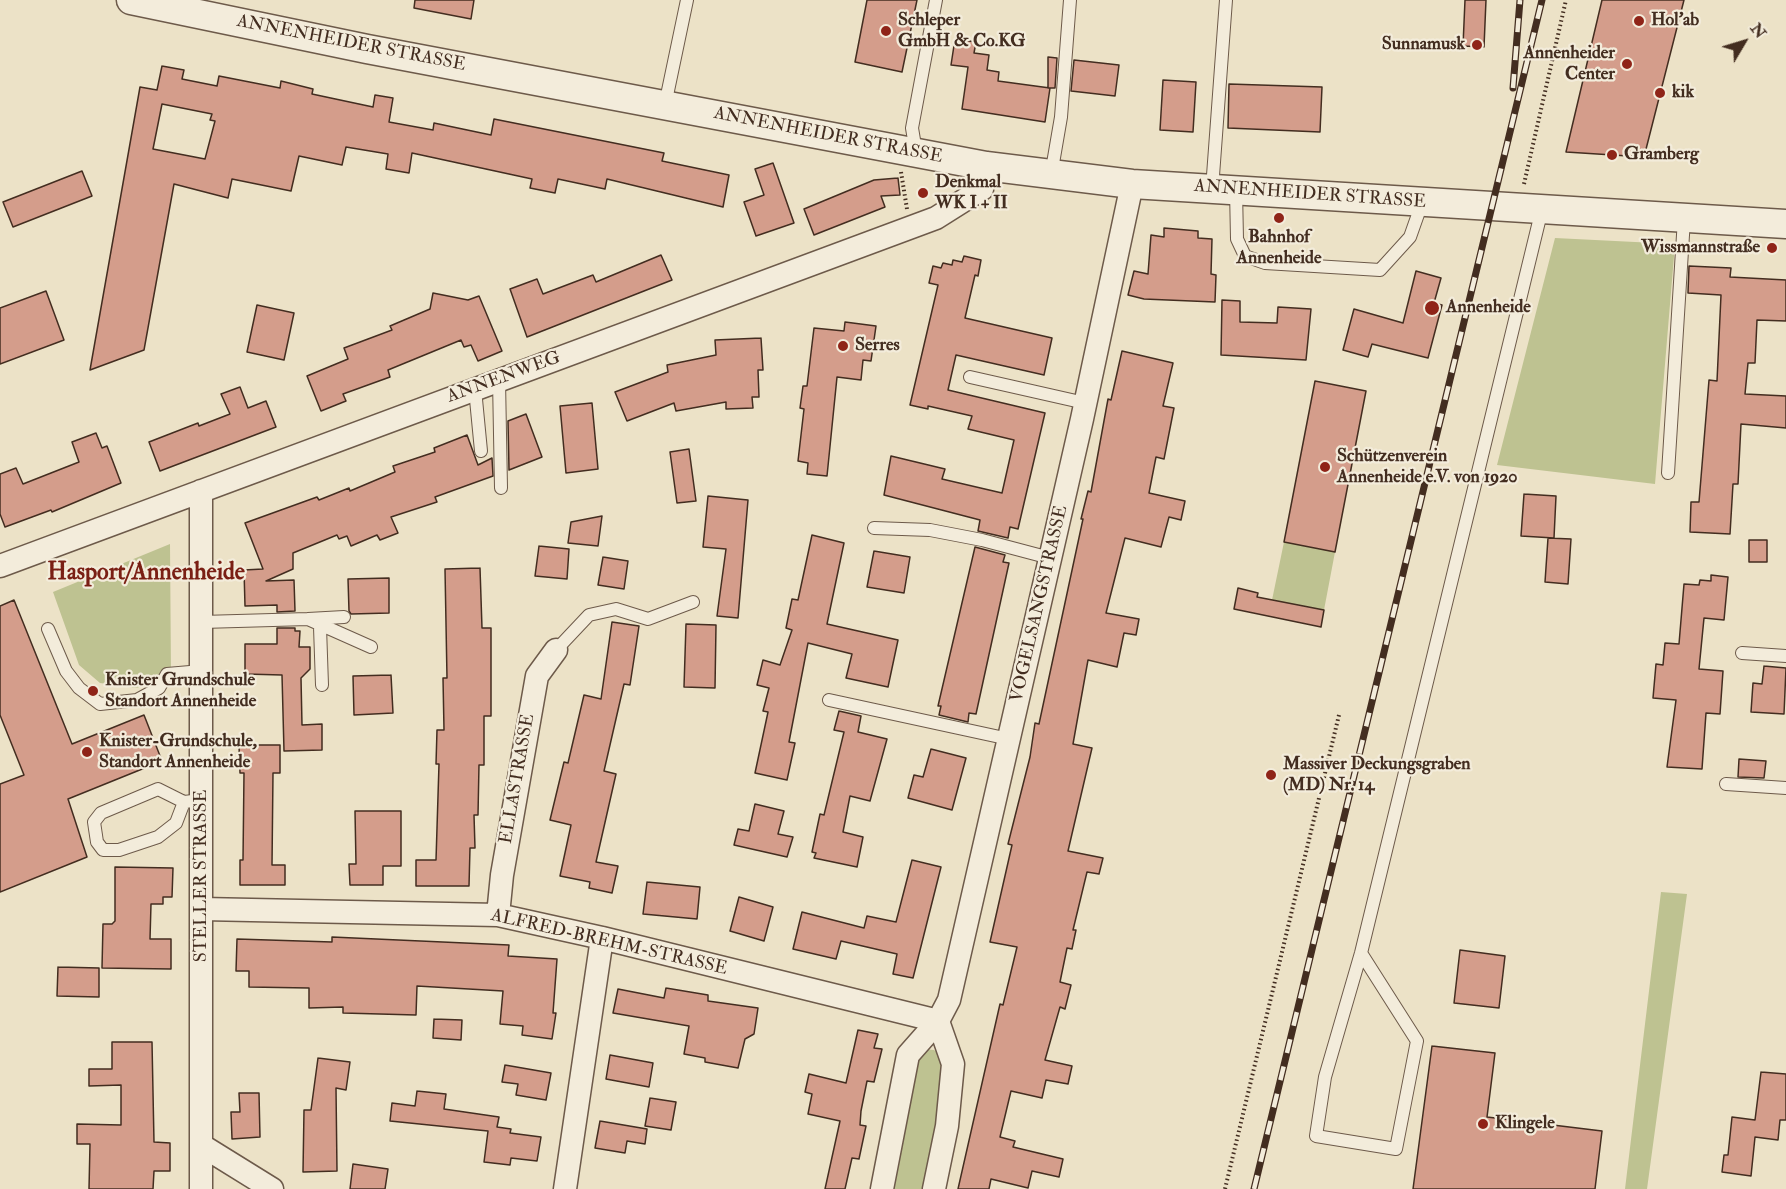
<!DOCTYPE html>
<html>
<head>
<meta charset="utf-8">
<style>
  body { margin:0 }
  #map { position:relative; width:1786px; height:1189px; overflow:hidden; background:#ece2c7; font-family:"IM FELL Double Pica",serif }
  canvas { display:block }
  .north { position:absolute; left:1714px; top:12px; width:60px; height:60px; -webkit-text-stroke:4px #f3ecdb; paint-order:stroke; rotate:52deg; font-size:16px; font-weight:700; line-height:24px; text-align:center; color:#432d20 }
  .north::after { content:''; display:block; margin:auto; width:21px; height:27px; background:#432d20; clip-path:polygon(50% 0,100% 100%,50% 72%,0 100%) }
</style>
</head>
<body>
<div id="map">
<canvas width="1786" height="1189"></canvas>
<div class="north">N</div>
</div>
<script>
const g = document.querySelector('canvas').getContext('2d');
g.lineJoin = 'round';
function fill(path, color) {
  g.fillStyle = color;
  g.fill(path, 'evenodd');
}
function shape(rows) {
  const path = new Path2D();
  for (const r of rows) {
    path.moveTo(r[0], r[1]);
    for (let i = 2; i < r.length; i += 2) path.lineTo(r[i], r[i + 1]);
  }
  return path;
}
function strokePath(path, color, width, dash) {
  g.strokeStyle = color;
  g.lineWidth = width;
  g.lineCap = dash ? 'butt' : 'round';
  g.setLineDash(dash || []);
  g.stroke(path);
}
function write(font, color, halo, rows, align = 'center') {
  g.font = font + ' "IM FELL Double Pica",serif';
  g.lineWidth = 4.5;
  g.setLineDash([]);
  g.textBaseline = 'middle';
  g.strokeStyle = halo;
  g.fillStyle = color;
  for (const [text, x, y, turn = 0] of rows) {
    g.save();
    g.translate(x, y);
    g.rotate((+turn || 0) * Math.PI / 180);
    g.textAlign = isNaN(turn) ? turn : align;
    if (halo) g.strokeText(text, 0, 0);
    g.fillText(text, 0, 0);
    g.restore();
  }
}
const green = shape([
  [1555,238,1675,244,1655,484,1497,465],
  [1284,542,1335,552,1324,610,1272,600],
  [170,544,171,678,136,688,100,683,79,665,53,592],
  [1661,892,1687,894,1647,1189,1625,1189],
  [923,1049,934,1050,941,1055,943,1067,935,1146,926,1189,889,1189,915,1057]
]);
const building = shape([
  [415,0,474,0,471,19,414,8,415,0],
  [867,0,917,0,902,72,855,62,867,0],
  [1465,0,1486,0,1484,47,1463,46,1465,0],
  [1602,0,1684,0,1644,157,1566,152,1602,0],
  [955,39,976,42,974,53,989,55,987,70,999,72,998,81,1050,88,1045,122,962,109,968,67,951,65,955,39],
  [1048,57,1057,58,1055,88,1048,88,1048,57],
  [1074,60,1119,65,1115,96,1071,91,1074,60],
  [162,66,184,70,182,79,217,86,219,76,280,88,281,81,313,89,312,94,373,107,375,95,393,98,389,122,433,130,434,123,491,135,494,119,664,153,662,161,729,175,723,207,607,179,605,189,558,179,555,193,530,188,532,179,412,153,409,173,386,169,388,154,346,147,342,165,299,156,291,191,232,179,228,198,174,184,144,350,90,370,140,87,157,90,162,66],
  [162,104,212,114,210,120,215,121,205,159,153,149,162,104],
  [1163,80,1196,82,1193,132,1160,130,1163,80],
  [1229,84,1322,87,1320,132,1228,128,1229,84],
  [773,163,794,223,756,236,744,202,764,195,755,169,773,163],
  [82,171,92,196,13,227,3,202,82,171],
  [898,178,900,195,881,196,885,207,814,235,804,209,874,180,898,178],
  [1164,228,1198,231,1198,238,1212,239,1211,274,1216,275,1215,302,1144,299,1128,295,1134,271,1148,274,1151,235,1164,237,1164,228],
  [661,255,672,280,527,337,510,289,537,279,543,294,593,275,596,282,661,255],
  [964,256,981,260,978,276,975,275,965,318,1052,338,1044,375,956,355,948,390,1045,413,1018,529,1010,527,1008,538,978,531,980,520,884,495,891,456,945,469,942,479,1002,493,1014,440,968,429,972,416,928,406,928,409,910,405,938,285,929,283,933,266,941,268,943,263,952,265,953,260,962,262,964,256],
  [1689,266,1731,268,1730,277,1786,280,1786,321,1757,320,1755,363,1748,363,1745,394,1786,396,1786,428,1741,424,1738,484,1733,484,1730,534,1690,532,1691,502,1699,502,1709,380,1717,381,1721,295,1688,293,1689,266],
  [1416,271,1441,278,1434,303,1442,305,1428,358,1372,344,1368,357,1343,350,1354,309,1403,323,1416,271],
  [46,291,64,340,0,364,0,308,46,291],
  [433,293,468,300,479,296,502,351,478,361,471,345,464,347,461,340,388,370,390,377,343,394,346,401,321,411,307,376,348,359,344,348,392,330,390,326,430,309,433,293],
  [1222,300,1240,301,1240,322,1277,323,1278,307,1311,309,1306,360,1221,355,1222,300],
  [257,305,294,313,284,360,247,352,257,305],
  [845,322,876,326,871,361,863,360,861,380,837,377,827,476,807,474,808,463,798,461,804,409,800,408,803,386,807,386,814,328,844,331,845,322],
  [761,338,763,370,758,370,759,397,752,397,753,408,726,409,726,402,676,411,674,403,627,421,615,392,668,372,667,365,716,355,715,340,761,338],
  [1122,351,1173,363,1163,406,1174,408,1164,459,1156,457,1149,493,1185,501,1181,520,1169,517,1161,547,1125,538,1106,613,1139,619,1136,635,1124,633,1117,667,1088,660,1073,744,1092,748,1068,851,1103,858,1099,874,1087,872,1073,930,1076,930,1072,949,1067,948,1060,982,1071,985,1065,1009,1060,1007,1045,1060,1072,1066,1068,1084,1046,1080,1042,1098,1011,1091,1000,1137,1015,1141,1013,1147,1063,1159,1059,1177,1032,1171,1028,1188,991,1179,989,1189,958,1189,1000,1004,1003,1005,1017,947,990,942,1012,845,1008,844,1030,757,1035,723,1039,724,1083,519,1081,519,1088,491,1091,492,1108,399,1111,400,1122,351],
  [1315,381,1366,391,1335,552,1284,542,1315,381],
  [240,387,248,408,266,401,276,427,160,471,149,442,198,423,199,426,230,414,221,394,240,387],
  [592,403,598,469,566,473,560,406,592,403],
  [526,414,542,457,509,470,508,421,526,414],
  [96,433,102,448,107,446,121,483,52,512,51,510,5,527,0,514,0,474,16,468,23,484,79,462,72,442,96,433],
  [467,435,478,465,492,458,493,476,435,497,437,502,391,517,398,533,380,540,377,535,351,546,347,536,339,539,337,535,293,553,293,569,266,581,294,580,295,611,277,612,277,605,245,606,244,570,263,569,245,523,317,497,319,500,349,488,350,491,395,472,393,466,435,452,434,448,467,435],
  [689,449,696,501,677,503,670,452,689,449],
  [1524,494,1556,496,1554,538,1521,536,1524,494],
  [708,496,748,500,738,618,717,616,726,549,703,547,708,496],
  [602,516,598,546,568,543,571,522,602,516],
  [812,535,844,543,827,624,898,640,888,687,846,678,852,654,808,643,789,742,795,743,787,780,755,773,768,712,763,711,769,688,757,685,763,660,780,665,792,630,786,628,792,599,798,600,812,535],
  [1548,538,1571,539,1568,584,1545,582,1548,538],
  [1749,540,1767,540,1767,562,1749,562,1749,540],
  [539,546,569,549,567,579,535,576,539,546],
  [975,547,1005,555,1003,562,1009,563,976,714,969,713,968,722,939,715,941,706,938,706,975,547],
  [874,551,910,557,904,593,867,587,874,551],
  [603,557,628,561,624,589,598,585,603,557],
  [480,568,482,628,491,628,491,716,484,716,484,765,479,765,478,815,474,815,475,848,470,848,469,886,416,886,416,860,436,860,439,764,436,764,437,730,444,730,443,678,447,678,445,569,480,568],
  [1711,575,1728,577,1724,620,1704,618,1699,669,1723,671,1720,714,1706,713,1702,769,1667,767,1676,700,1653,698,1656,664,1663,665,1665,643,1679,644,1684,584,1699,585,1700,580,1711,581,1711,575],
  [389,578,389,613,351,614,349,611,348,579,389,578],
  [1238,588,1258,593,1257,597,1324,610,1321,627,1234,609,1238,588],
  [14,600,72,744,144,715,162,761,68,799,87,857,0,892,0,784,24,775,0,715,0,606,14,600],
  [612,622,639,626,630,685,624,684,604,771,616,774,596,862,618,866,612,893,589,888,590,882,560,876,571,825,550,820,564,762,568,763,584,695,601,699,612,622],
  [686,624,716,625,715,688,684,687,686,624],
  [277,628,295,628,295,631,300,631,299,647,310,647,310,669,301,678,302,725,322,724,322,750,284,751,282,675,245,674,245,644,277,644,277,628],
  [1764,666,1786,668,1784,714,1751,712,1753,683,1762,684,1764,666],
  [391,675,393,713,354,715,353,676,391,675],
  [839,711,861,716,858,732,887,739,870,801,850,796,843,832,863,837,857,867,814,858,816,853,812,852,820,814,824,815,844,732,834,730,839,711],
  [239,745,280,745,280,773,273,773,272,865,285,865,285,885,240,885,240,860,243,860,244,773,240,773,239,745],
  [931,749,966,758,952,810,908,798,914,775,923,777,931,749],
  [1739,759,1766,761,1764,778,1738,777,1739,759],
  [755,804,784,811,778,834,793,837,787,857,734,845,738,829,749,831,755,804],
  [355,811,401,811,401,866,383,866,383,885,350,885,349,864,356,864,355,811],
  [912,860,941,867,913,978,893,974,897,954,841,941,836,959,793,949,802,912,864,928,867,916,896,922,912,860],
  [115,867,173,868,172,897,163,897,163,904,151,904,150,939,171,939,171,969,102,968,103,924,112,924,115,921,115,867],
  [647,882,700,887,697,919,643,914,647,882],
  [739,897,773,907,764,941,730,931,739,897],
  [332,937,509,945,508,956,557,959,553,1013,556,1013,552,1039,522,1035,523,1026,500,1024,503,991,417,986,416,1015,343,1013,343,1007,309,1008,309,988,249,987,249,971,236,971,237,939,332,942,332,937],
  [1460,950,1505,956,1499,1008,1454,1003,1460,950],
  [58,967,99,968,99,997,57,996,58,967],
  [666,988,708,995,708,1001,758,1008,754,1034,745,1039,738,1068,705,1062,705,1058,684,1054,689,1026,613,1013,618,989,664,998,666,988],
  [434,1019,462,1020,461,1040,433,1038,434,1019],
  [858,1030,878,1034,874,1048,882,1049,874,1082,867,1081,861,1111,860,1125,866,1126,859,1159,852,1158,845,1189,825,1189,840,1121,808,1114,812,1094,805,1092,809,1074,846,1083,858,1030],
  [112,1042,152,1042,154,1142,170,1143,170,1171,154,1171,153,1189,89,1189,90,1144,77,1144,77,1124,121,1125,121,1085,89,1086,89,1069,112,1069,112,1042],
  [1432,1046,1495,1053,1487,1117,1602,1131,1595,1189,1413,1189,1432,1046],
  [610,1055,653,1063,649,1087,606,1079,610,1055],
  [318,1058,350,1062,346,1090,336,1088,337,1171,303,1172,304,1110,311,1110,318,1058],
  [505,1065,551,1073,546,1100,516,1095,518,1084,502,1082,505,1065],
  [1761,1072,1786,1074,1786,1120,1780,1120,1778,1140,1755,1137,1751,1176,1722,1172,1724,1155,1728,1155,1732,1117,1755,1120,1761,1072],
  [417,1091,446,1094,444,1109,499,1117,497,1127,511,1129,510,1133,541,1137,537,1161,511,1158,510,1165,484,1162,488,1131,390,1121,392,1103,415,1106,417,1091],
  [239,1093,259,1093,260,1137,232,1139,231,1112,240,1112,239,1093],
  [650,1098,676,1102,671,1130,645,1126,650,1098],
  [600,1121,647,1129,645,1144,627,1141,625,1153,595,1148,600,1121],
  [353,1164,388,1169,385,1189,350,1189,353,1164]
]);
const path = shape([
  [901,172,907,209],
  [1524,184,1566,0],
  [1225,1189,1339,715]
]);
const service = shape([
  [665,105,687,0],
  [916,152,912,128,936,0],
  [1051,175,1061,117,1070,0],
  [1212,189,1226,0],
  [1236,190,1237,239,1245,256,1265,263,1380,270,1410,237,1422,203],
  [970,377,1085,403],
  [499,380,501,488],
  [475,389,481,451],
  [1668,473,1684,219],
  [874,528,930,530,982,540,1050,558],
  [308,619,344,617],
  [202,622,308,619,371,647],
  [320,627,322,685],
  [48,629,66,671,79,688,100,704,137,700,159,688,167,674,202,671],
  [556,650,589,615,616,609,648,619,693,602],
  [1742,653,1786,656],
  [829,700,1009,739],
  [1726,784,1786,788],
  [184,802,176,823,158,837,119,850,103,850,97,842,94,822,101,813,158,789,184,802,202,800],
  [1361,953,1417,1041,1396,1149,1316,1136,1325,1077,1361,953,1542,209]
]);
const minor = shape([
  [0,566,936,218,982,189,986,166],
  [202,909,498,915,602,938,938,1021],
  [498,915,502,875,537,676,556,650],
  [201,1145,272,1189],
  [201,1189,201,491],
  [565,1189,602,938],
  [882,1189,908,1055,938,1021,949,1000,1082,419,1132,184],
  [934,1189,947,1126,953,1064,938,1021]
]);
const tertiary = shape([
  [131,0,367,49,986,166,1132,184,1786,224]
]);
const rail = shape([
  [1513,88,1520,0],
  [1254,1189,1542,0]
]);
const markers = [
  [1639,21,6,"#8f2418"],
  [886,31,6,"#8f2418"],
  [1477,45,6,"#8f2418"],
  [1627,64,6,"#8f2418"],
  [1660,93,6,"#8f2418"],
  [1612,155,6,"#8f2418"],
  [923,193,6,"#8f2418"],
  [1279,218,6,"#8f2418"],
  [1772,248,6,"#8f2418"],
  [1432,308,8,"#8f2418"],
  [843,346,6,"#8f2418"],
  [1325,467,6,"#8f2418"],
  [93,691,6,"#8f2418"],
  [87,752,6,"#8f2418"],
  [1271,775,6,"#8f2418"],
  [1483,1124,6,"#8f2418"]
];
const poiNames = [
  ["Schleper",898,21],
  ["GmbH & Co.KG",898,42],
  ["Hol'ab",1651,21],
  ["Sunnamusk",1465,45,"right"],
  ["Annenheider",1615,54,"right"],
  ["Center",1615,75,"right"],
  ["kik",1672,93],
  ["Gramberg",1624,155],
  ["Denkmal",935,183],
  ["WK I + II",935,204],
  ["Bahnhof",1279,238,"center"],
  ["Annenheide",1279,259,"center"],
  ["Wissmannstraße",1760,248,"right"],
  ["Annenheide",1446,308],
  ["Serres",855,346],
  ["Schützenverein",1337,457],
  ["Annenheide e.V. von 1920",1337,478],
  ["Knister Grundschule",105,681],
  ["Standort Annenheide",105,702],
  ["Knister-Grundschule,",99,742],
  ["Standort Annenheide",99,763],
  ["Massiver Deckungsgraben",1283,765],
  ["(MD) Nr. 14",1283,786],
  ["Klingele",1495,1124]
];
const streetNames = [
  ["ANNENHEIDER STRASSE",351,44,11],
  ["ANNENHEIDER STRASSE",828,136,11],
  ["ANNENHEIDER STRASSE",1310,195,4],
  ["ANNENWEG",504,378,-20],
  ["VOGELSANGSTRASSE",1040,604,-77],
  ["ELLASTRASSE",518,779,-80],
  ["STELLER STRASSE",202,876,-90],
  ["ALFRED-BREHM-STRASSE",609,943,13]
];
const districtNames = [
  ["Hasport/Annenheide",146,574]
];
fill(green, '#bec291');
fill(building, '#d49d8b');
strokePath(building, '#432d20', 1.5);
strokePath(service, '#6d5a4a', 14);
strokePath(minor, '#6d5a4a', 25);
strokePath(tertiary, '#6d5a4a', 31);
strokePath(path, '#432d20', 4, [1.5, 3]);
strokePath(service, '#f3ecdb', 12);
strokePath(minor, '#f3ecdb', 22);
strokePath(tertiary, '#f3ecdb', 28);
strokePath(rail, '#432d20', 7);
strokePath(rail, '#f3ecdb', 4.5, [14]);
for (const [x, y, r, color] of markers) {
  const dot = new Path2D();
  dot.arc(x, y, r, 0, 2 * Math.PI);
  g.fillStyle = color;
  g.fill(dot);
  strokePath(dot, '#f3ecdb', 2);
}
write('bold 18px', '#432d20', '#f3ecdb', poiNames, 'left');
write('18px', '#432d20', '#f3ecdb', streetNames);
write('bold 24px', '#7a1f14', '#f3ecdb', districtNames);
</script>
</body>
</html>
